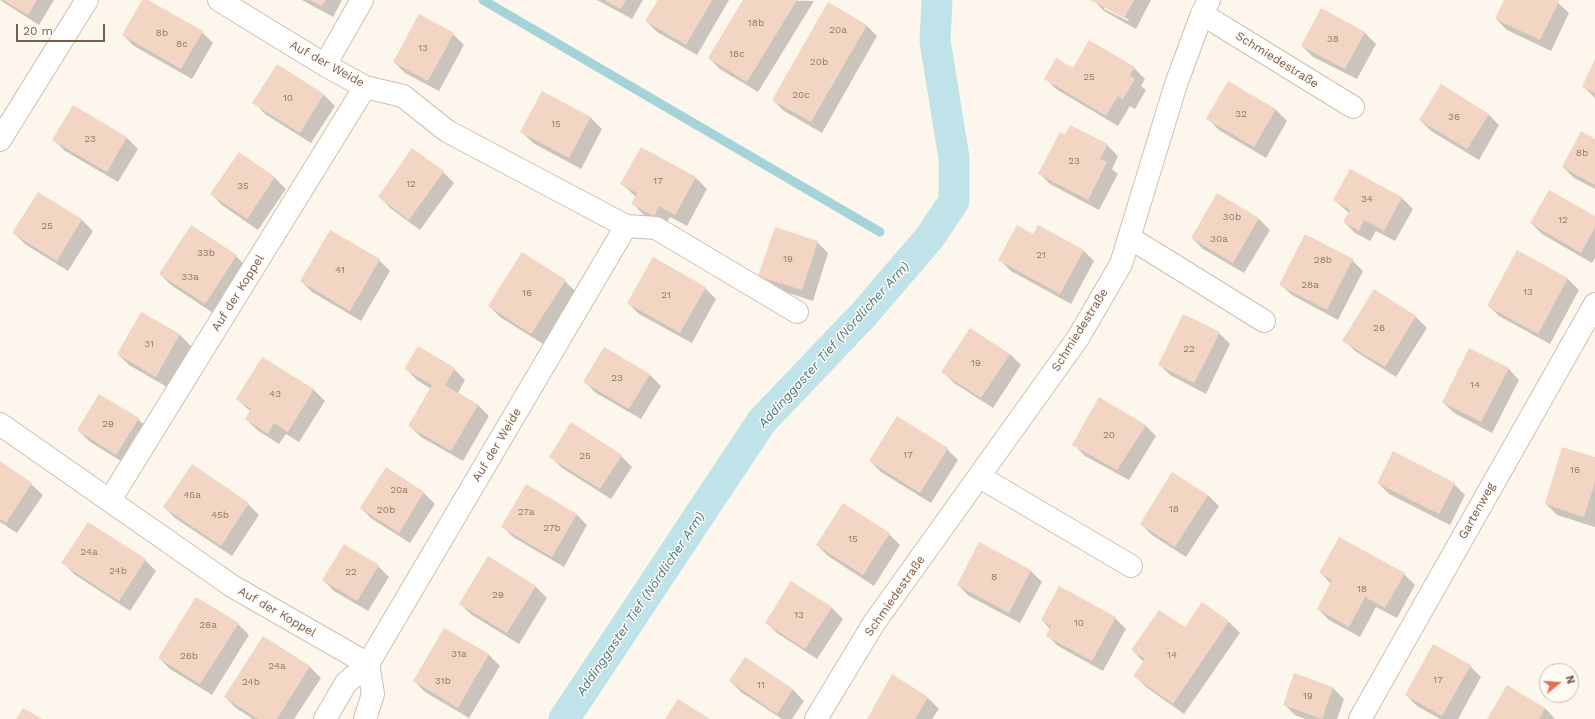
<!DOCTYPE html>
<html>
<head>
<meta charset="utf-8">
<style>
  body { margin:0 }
  #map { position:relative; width:1595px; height:719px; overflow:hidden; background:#fdf6ec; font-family:"Work Sans",sans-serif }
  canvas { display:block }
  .north { position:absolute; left:1539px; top:663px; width:40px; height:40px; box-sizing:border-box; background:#fffaf3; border:1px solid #cabbb1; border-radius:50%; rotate:73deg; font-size:11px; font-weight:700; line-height:16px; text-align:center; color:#7a5c4d }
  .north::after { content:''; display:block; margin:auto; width:14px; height:18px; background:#e76f51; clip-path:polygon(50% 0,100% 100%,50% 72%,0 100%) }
  .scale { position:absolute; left:16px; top:24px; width:89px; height:18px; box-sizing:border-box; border:2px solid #7a5c4d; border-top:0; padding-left:5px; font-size:12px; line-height:14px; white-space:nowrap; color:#7a5c4d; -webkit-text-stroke:3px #fffaf3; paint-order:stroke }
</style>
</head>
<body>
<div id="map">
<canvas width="1595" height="719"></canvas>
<div class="north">N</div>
<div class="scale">20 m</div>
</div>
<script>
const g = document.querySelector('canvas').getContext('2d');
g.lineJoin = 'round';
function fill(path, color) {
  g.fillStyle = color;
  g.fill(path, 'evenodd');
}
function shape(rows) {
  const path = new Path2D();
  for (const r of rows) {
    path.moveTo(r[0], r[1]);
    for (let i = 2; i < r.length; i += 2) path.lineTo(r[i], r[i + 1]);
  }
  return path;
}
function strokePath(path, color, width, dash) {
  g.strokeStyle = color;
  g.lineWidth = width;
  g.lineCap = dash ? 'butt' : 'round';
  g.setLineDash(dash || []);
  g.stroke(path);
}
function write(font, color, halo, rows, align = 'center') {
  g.font = font + ' "Work Sans",sans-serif';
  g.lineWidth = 3;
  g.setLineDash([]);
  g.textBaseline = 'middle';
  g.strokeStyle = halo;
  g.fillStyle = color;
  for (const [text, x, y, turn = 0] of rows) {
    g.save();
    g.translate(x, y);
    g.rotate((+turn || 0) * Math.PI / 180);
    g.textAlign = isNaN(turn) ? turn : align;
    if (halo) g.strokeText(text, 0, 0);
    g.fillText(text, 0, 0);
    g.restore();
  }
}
const shadow = shape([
  [0,0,54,0,39,25],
  [143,0,202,32,213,43,192,79,134,46,123,35],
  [302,0,342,0,333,17],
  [597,0,643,0,632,19],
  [659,0,729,0,697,55,657,32,646,21],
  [745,0,814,1,758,92,720,69,709,58],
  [1093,0,1151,0,1136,29,1104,11],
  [1104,6,1129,20,1128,21,1104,9],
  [1505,0,1555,0,1569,13,1551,51,1507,30,1496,19],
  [866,25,877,36,822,133,784,111,773,100],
  [1365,33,1376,44,1357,79,1313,57,1302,46],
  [453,34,464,45,439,91,405,73,394,62],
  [1595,61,1595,98,1583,86],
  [277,65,324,95,335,106,311,143,265,114,254,102],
  [1134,68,1145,79,1141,86,1146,90,1135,109,1130,106,1118,126,1056,89,1045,78,1073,70],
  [1228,83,1276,110,1287,121,1266,158,1219,130,1208,119],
  [542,92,591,118,602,129,581,169,533,143,522,132],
  [73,106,127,138,138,149,118,182,65,151,54,140],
  [1488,114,1499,125,1479,160,1431,131,1420,120],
  [1066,136,1107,145,1118,156,1112,169,1118,174,1099,210,1050,184,1039,173],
  [1595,140,1595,189,1574,178,1563,167],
  [413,150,443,172,454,183,420,230,390,208,379,196],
  [239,154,275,178,286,189,258,230,222,205,211,194],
  [1350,170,1402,198,1413,209,1395,241,1376,231,1370,241,1355,233,1344,222,1349,213,1334,200],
  [696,178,707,189,687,226,670,217,665,227,644,215,633,204,636,197,622,184],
  [38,193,82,220,93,231,68,271,25,244,14,233],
  [1218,195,1259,219,1270,230,1244,273,1203,249,1192,238],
  [1595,218,1595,258,1592,263,1542,234,1531,223],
  [1033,235,1083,250,1094,261,1071,304,1011,271,1000,260],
  [817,242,828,253,813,301,770,287,759,276],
  [1518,252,1568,279,1579,290,1550,344,1499,316,1488,305],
  [236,256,247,267,216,315,171,285,160,274],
  [379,260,390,271,361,321,312,292,301,281],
  [1352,260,1363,271,1338,320,1292,295,1280,284],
  [565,281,576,292,543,344,500,317,489,306],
  [705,288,716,299,692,343,639,314,628,303],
  [142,313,180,335,191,346,167,387,129,365,118,354],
  [1416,317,1427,328,1396,377,1355,351,1344,340],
  [1219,333,1230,344,1206,394,1170,375,1159,364],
  [604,348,650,375,661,386,641,419,596,393,585,382],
  [1010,354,1021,365,993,408,954,383,943,372],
  [263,358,314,390,325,401,299,442,286,434,279,444,257,430,246,419,250,411,237,399],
  [1508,368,1519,380,1492,433,1454,413,1443,402],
  [406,369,454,369,465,380,458,393,478,405,489,416,463,461,421,437,410,426,431,389,417,380],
  [898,418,947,449,958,460,931,503,881,472,870,461],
  [138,419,149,430,127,465,89,441,78,430],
  [1145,425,1156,436,1129,480,1085,456,1074,445],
  [621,456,632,467,611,499,562,468,551,457],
  [1595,458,1595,527,1557,515,1546,504],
  [0,463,31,484,43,495,17,533,0,522],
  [1378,483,1454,484,1465,495,1450,525,1389,494],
  [424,493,435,504,410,543,372,519,361,508],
  [1208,495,1219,506,1186,557,1152,535,1141,524],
  [248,504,259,515,232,556,175,518,164,507],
  [576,514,587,525,564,567,513,537,502,526],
  [889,534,900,545,874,586,828,556,817,545],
  [980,543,1031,571,1042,582,1020,623,969,596,958,585],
  [488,558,536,587,547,598,519,644,472,615,460,604],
  [145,560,156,571,130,611,74,574,63,563],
  [378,566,389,577,368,611,334,591,323,580],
  [1321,573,1404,574,1415,585,1397,618,1376,607,1360,637,1329,620,1318,609,1331,584],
  [792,582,832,608,843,619,817,659,777,633,766,622],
  [1115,618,1126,629,1103,671,1058,646,1047,635,1050,629,1042,620],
  [1229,622,1240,633,1184,714,1146,687,1135,676,1144,662,1132,650,1185,629],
  [238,624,249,635,212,695,170,669,159,658],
  [444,629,489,655,500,666,469,718,425,692,414,681],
  [263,637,310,667,321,678,294,719,253,719,236,708,225,697],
  [745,658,793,690,804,701,792,719,782,719,741,692,730,681],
  [1470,666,1481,677,1458,719,1440,719,1417,706,1406,695],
  [1295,674,1333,688,1344,699,1337,719,1305,719,1295,715,1284,704],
  [893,676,928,698,939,709,932,719,868,719],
  [1545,708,1555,719,1488,719]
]);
const stream = shape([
  [483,0,880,232]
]);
const canal = shape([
  [564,719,762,421,864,314,930,237,954,201,954,158,935,41,937,0]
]);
const building = shape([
  [3,0,37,0,28,15],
  [142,0,148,0,203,31,181,69,122,35],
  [310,0,326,0,322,6],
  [604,0,626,0,621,9],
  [658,0,712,0,686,45,645,21],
  [743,0,797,0,747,82,708,58],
  [1090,0,1134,0,1124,18],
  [1504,0,1557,0,1559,1,1540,40,1495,19],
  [828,2,867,25,811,122,772,100],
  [1321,8,1365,32,1345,69,1301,46],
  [419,14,454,33,428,81,393,62],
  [1089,40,1135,67,1130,75,1135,79,1123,99,1118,96,1106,116,1044,79,1056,58,1073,68],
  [1595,59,1595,93,1582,87],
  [277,64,324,94,300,133,252,103],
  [1228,81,1276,109,1254,147,1206,119],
  [1441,84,1489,114,1467,149,1419,120],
  [542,91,591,117,569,158,520,132],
  [73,105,127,137,107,172,52,140],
  [1070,125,1108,144,1100,159,1107,162,1088,200,1038,174,1060,132,1065,135],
  [1581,131,1595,139,1595,185,1562,167],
  [641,147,696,177,675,215,659,206,654,216,631,204,637,193,620,184],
  [412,148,444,171,409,220,378,197],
  [239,152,275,177,247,219,210,194],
  [1350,169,1402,197,1384,231,1364,220,1359,231,1343,222,1350,210,1333,200],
  [1549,190,1595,216,1595,227,1581,253,1530,223],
  [38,192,82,219,57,261,12,233],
  [1217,193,1259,218,1233,263,1191,238],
  [191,225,237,255,205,304,159,274],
  [1017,225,1033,234,1038,225,1084,250,1060,294,998,260],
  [775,227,818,241,802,290,758,276],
  [330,230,380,259,350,311,300,281],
  [1305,234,1353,259,1327,310,1279,285],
  [1517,250,1568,278,1538,334,1487,306],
  [522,252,566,280,531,334,488,306],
  [653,257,706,287,680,333,627,303],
  [1374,289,1416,316,1385,367,1342,341],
  [141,312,180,334,156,377,117,354],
  [1183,314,1220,332,1194,383,1158,365],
  [970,328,1010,354,981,398,941,372],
  [418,346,455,368,445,385,478,405,451,451,408,426,432,385,404,369],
  [604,347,650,374,629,409,583,382],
  [1469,348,1509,368,1481,422,1442,402],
  [262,357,314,389,288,432,274,423,268,434,245,419,251,409,236,399],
  [99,394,139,418,116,455,77,430],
  [1099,397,1146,425,1117,470,1072,445],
  [897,416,948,448,920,493,869,461],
  [571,422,622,455,600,489,549,457],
  [1562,447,1595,457,1595,482,1584,517,1545,504],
  [1393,451,1455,483,1439,514,1377,483],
  [0,461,32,483,6,523,0,519],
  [192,464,249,503,221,546,163,507],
  [386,467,424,492,399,533,360,508],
  [1172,472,1208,495,1175,547,1140,524],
  [526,484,577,514,552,557,501,527],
  [843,503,890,533,863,575,816,545],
  [88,522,146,559,119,601,61,563],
  [1339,537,1405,573,1385,608,1365,597,1349,627,1317,609,1332,580,1319,573],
  [979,542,1031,570,1009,613,957,585],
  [344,544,379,565,357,601,322,580],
  [488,556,536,586,507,633,459,604],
  [791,581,832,607,805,649,765,623],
  [1059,586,1116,617,1092,661,1046,636,1051,626,1041,620],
  [196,597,239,623,200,684,158,658],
  [1202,602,1229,621,1173,704,1133,676,1145,659,1131,650,1159,610,1185,627],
  [444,628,489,654,458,708,413,681],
  [263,636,310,666,277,719,258,719,224,697],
  [1433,644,1471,665,1442,716,1405,695],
  [745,657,793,689,777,714,729,681],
  [1294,673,1333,687,1322,719,1283,705],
  [892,674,928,697,915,719,867,719],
  [1507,685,1545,708,1539,719,1487,719],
  [678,699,710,719,665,719],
  [23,708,42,719,16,719]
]);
const minor = shape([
  [219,0,325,65,365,87,403,96,447,131,626,226,656,228,797,312],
  [1202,14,1353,107],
  [325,65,362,0],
  [0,140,87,0],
  [1130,238,1264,321],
  [0,424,232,586,368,664],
  [980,477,1131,566],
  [110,500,365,87],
  [325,719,346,683,368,664,626,226],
  [365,719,373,694,368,664],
  [816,719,874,623,1078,338,1121,264,1176,84,1202,14,1209,0],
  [1360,719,1595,304]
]);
const numberNames = [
  ["18b",756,23],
  ["20a",838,30],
  ["8b",162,33],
  ["38",1333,39],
  ["8c",182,44],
  ["13",423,48],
  ["18c",737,54],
  ["20b",819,62],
  ["25",1089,77],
  ["20c",801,95],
  ["10",288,98],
  ["32",1241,114],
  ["36",1454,117],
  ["15",556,124],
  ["23",90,139],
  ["8b",1582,153],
  ["23",1074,161],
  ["17",658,181],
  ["12",411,184],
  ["35",243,186],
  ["34",1367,199],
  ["30b",1232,217],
  ["12",1563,220],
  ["25",47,226],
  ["30a",1219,239],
  ["33b",206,253],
  ["21",1041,255],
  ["19",788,259],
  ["28b",1323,260],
  ["41",340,270],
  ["33a",190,277],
  ["28a",1310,285],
  ["13",1528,292],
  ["16",527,293],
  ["21",666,295],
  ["26",1379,328],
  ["31",149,344],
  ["22",1189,349],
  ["19",976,363],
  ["23",617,378],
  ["14",1475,385],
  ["43",275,394],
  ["29",108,424],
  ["20",1109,435],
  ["17",908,455],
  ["25",585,456],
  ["16",1575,470],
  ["20a",399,490],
  ["45a",192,495],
  ["18",1174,509],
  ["20b",386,510],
  ["27a",526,512],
  ["45b",220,515],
  ["27b",552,528],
  ["15",853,539],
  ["24a",89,552],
  ["24b",118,571],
  ["22",351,572],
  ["8",994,577],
  ["18",1362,589],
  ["29",498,595],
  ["13",799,615],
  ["10",1079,623],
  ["26a",208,625],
  ["31a",459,654],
  ["14",1172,655],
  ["26b",189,656],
  ["24a",277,666],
  ["17",1438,680],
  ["31b",443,681],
  ["24b",251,682],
  ["11",761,685],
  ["19",1308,696]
];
const streetNames = [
  ["Schmiedestraße",1277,60,32],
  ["Auf der Weide",327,64,29],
  ["Auf der Koppel",238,293,-58],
  ["Schmiedestraße",1080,330,-58],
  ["Auf der Weide",497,445,-59],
  ["Gartenweg",1477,511,-61],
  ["Schmiedestraße",895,596,-55],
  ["Auf der Koppel",277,612,30]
];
const waterNames = [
  ["Addinggaster Tief (Nördlicher Arm)",834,345,-48],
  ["Addinggaster Tief (Nördlicher Arm)",641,604,-56]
];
fill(shadow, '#0003');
strokePath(stream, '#a5d3da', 9);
strokePath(canal, '#bfe3e8', 31);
fill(building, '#f3d5c3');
strokePath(minor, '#d1beb0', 24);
strokePath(minor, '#fff', 22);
write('10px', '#987a6a', null, numberNames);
write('12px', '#7a5c4d', '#fffaf3', streetNames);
write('italic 13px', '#437c86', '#fffaf3', waterNames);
</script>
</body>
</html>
